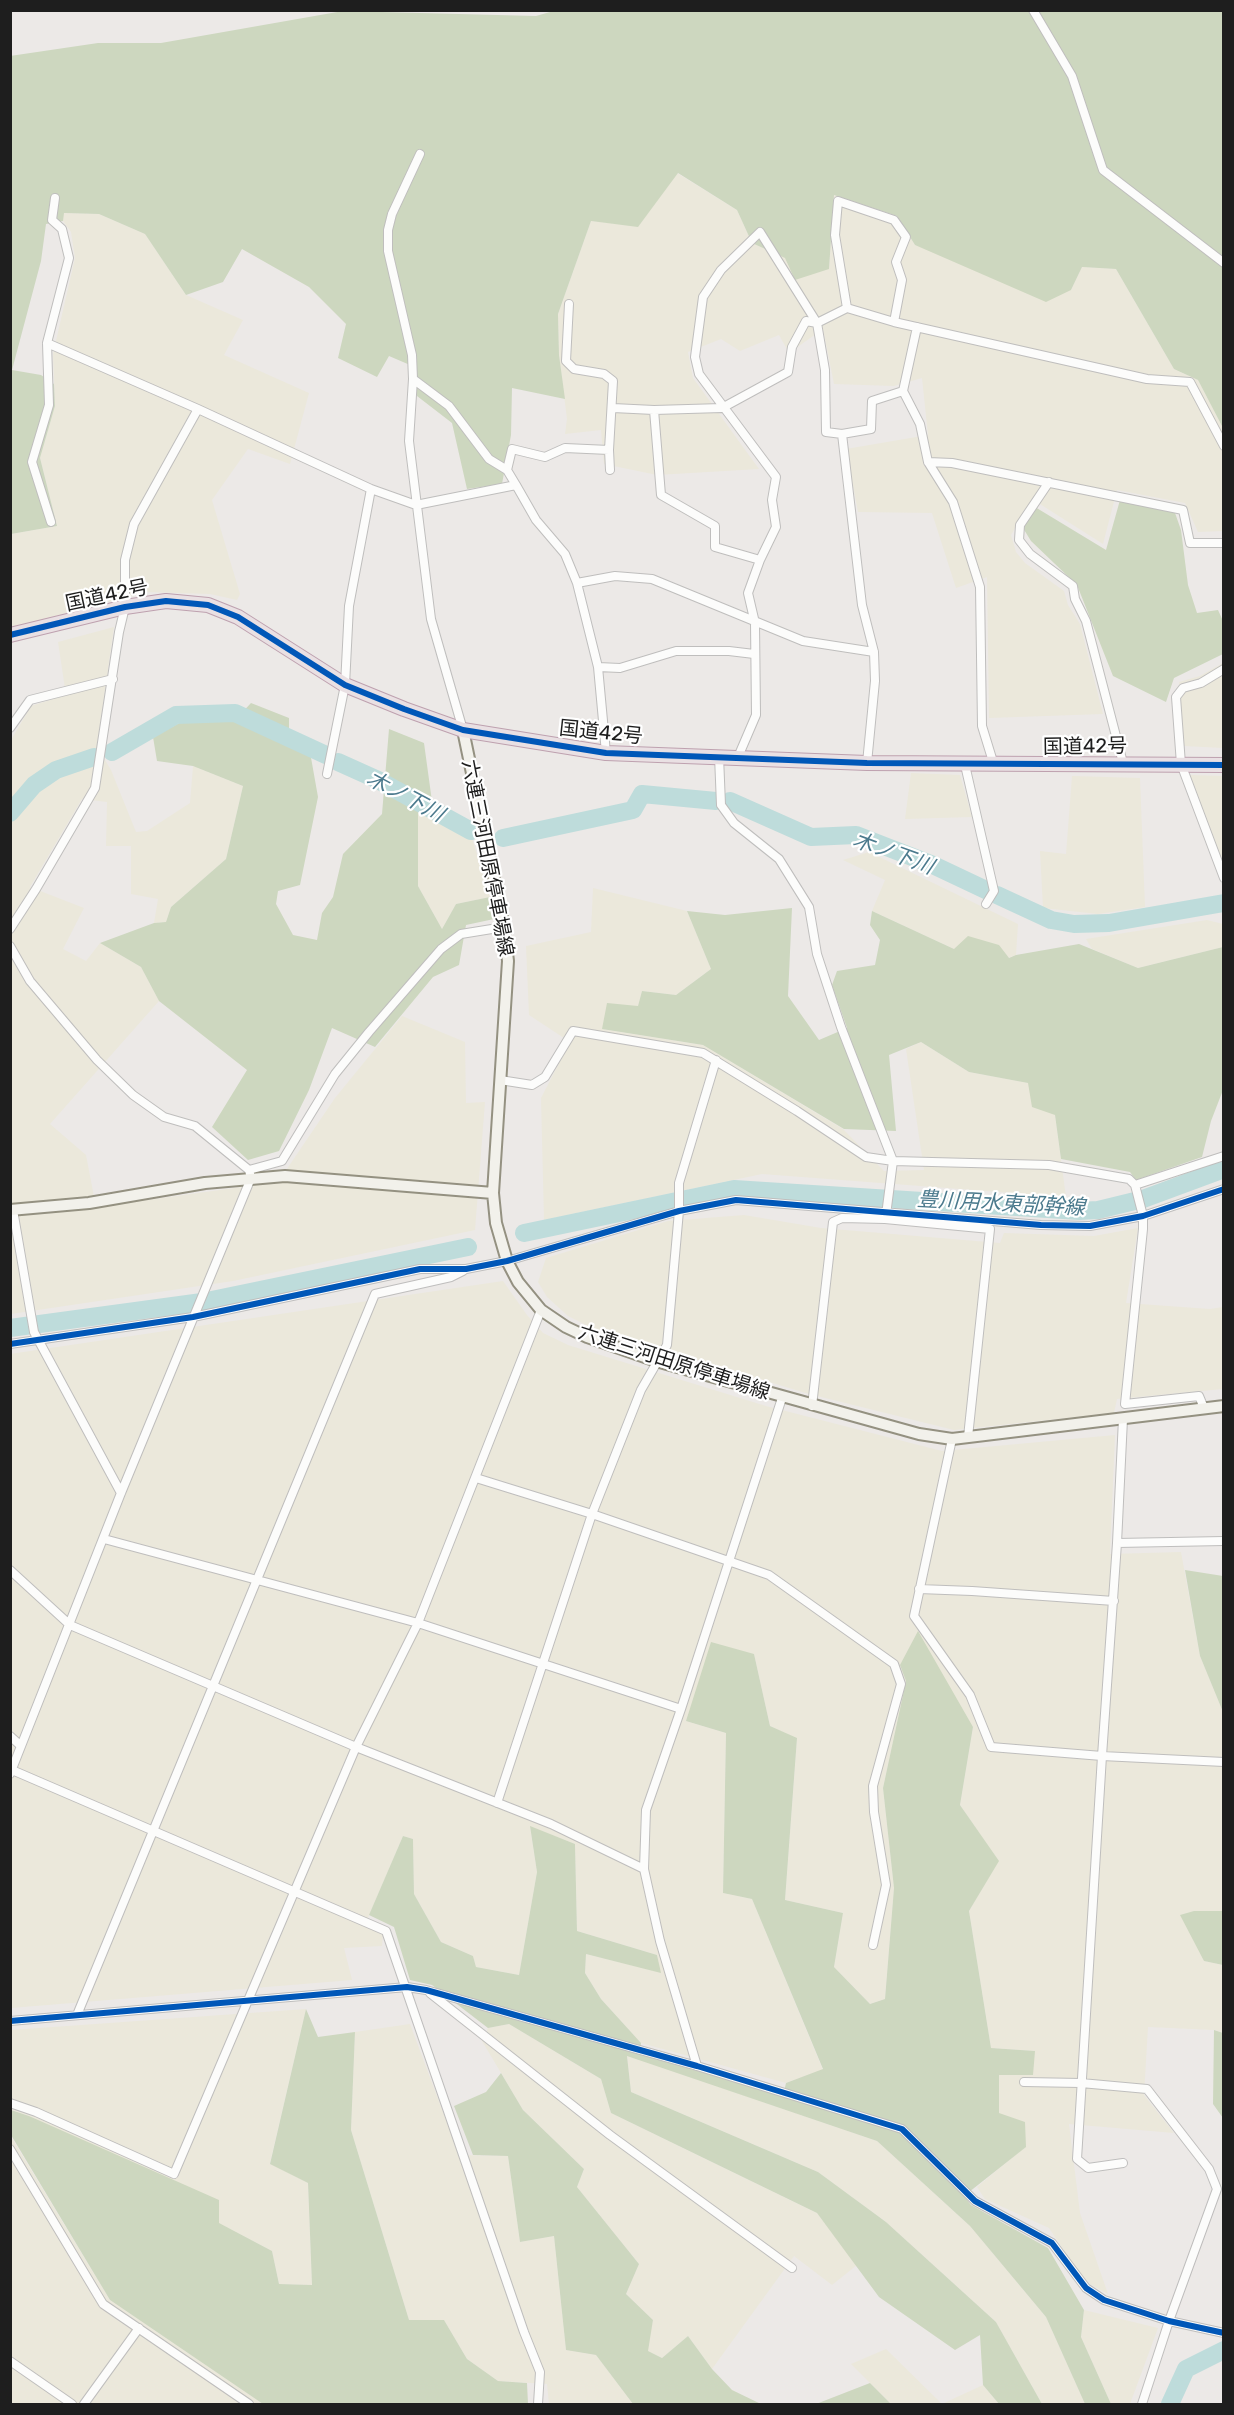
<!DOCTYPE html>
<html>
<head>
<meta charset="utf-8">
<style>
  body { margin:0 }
  #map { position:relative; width:1234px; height:2415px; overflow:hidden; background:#ece9e7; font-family:Rubik,sans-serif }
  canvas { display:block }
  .frame { position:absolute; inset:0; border:12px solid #1e1e1e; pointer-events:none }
</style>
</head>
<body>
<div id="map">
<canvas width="1234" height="2415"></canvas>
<div class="frame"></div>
</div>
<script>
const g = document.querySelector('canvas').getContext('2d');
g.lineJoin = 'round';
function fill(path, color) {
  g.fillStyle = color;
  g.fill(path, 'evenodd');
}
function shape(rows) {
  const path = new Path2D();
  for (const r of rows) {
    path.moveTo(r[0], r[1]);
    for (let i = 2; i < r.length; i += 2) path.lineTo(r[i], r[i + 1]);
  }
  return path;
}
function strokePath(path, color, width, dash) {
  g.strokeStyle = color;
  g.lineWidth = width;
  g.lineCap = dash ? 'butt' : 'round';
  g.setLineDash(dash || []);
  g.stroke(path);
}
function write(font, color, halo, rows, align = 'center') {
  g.font = font + ' Rubik,"Noto Sans JP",sans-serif';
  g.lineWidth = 4.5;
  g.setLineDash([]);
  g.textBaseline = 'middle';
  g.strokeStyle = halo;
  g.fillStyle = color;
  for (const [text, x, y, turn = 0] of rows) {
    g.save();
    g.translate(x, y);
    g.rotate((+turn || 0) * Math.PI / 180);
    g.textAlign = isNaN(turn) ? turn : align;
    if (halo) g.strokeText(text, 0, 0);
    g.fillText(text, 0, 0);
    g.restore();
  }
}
const farmland = shape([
  [677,173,737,210,752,243,786,258,829,269,834,195,897,216,915,245,1071,290,1082,267,1116,269,1174,369,1198,380,1223,428,1223,531,1198,532,1185,503,1117,490,1103,544,1032,499,1011,535,1016,552,1025,563,1064,591,1068,605,1080,624,1103,714,989,718,987,577,956,588,932,513,858,512,846,449,928,435,922,378,894,386,834,384,823,329,789,353,779,335,740,351,721,339,688,352,693,378,759,469,657,475,604,464,601,430,565,434,567,419,559,355,558,314,591,221,638,226],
  [63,213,99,214,145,234,186,295,243,320,224,355,309,393,290,464,248,449,212,500,240,594,237,600,210,594,146,592,11,628,11,534,57,526,40,458,55,406,53,354,75,258,71,232,63,221],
  [114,627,97,747,111,770,136,832,147,831,190,803,193,766,243,786,226,859,171,907,166,922,154,923,158,899,131,894,131,846,106,846,107,802,82,799,30,887,84,908,63,949,86,961,100,943,141,967,159,1001,50,1124,86,1155,96,1207,278,1182,335,1098,402,1016,465,1042,466,1103,485,1102,475,1230,233,1281,11,1314,11,740,31,706,66,695,58,642],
  [1223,663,1223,748,1184,746,1179,682,1200,676],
  [911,773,960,775,972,817,905,819],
  [1189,775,1223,776,1223,864],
  [1072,776,1140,778,1145,907,1098,914,1043,908,1040,851,1066,854],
  [418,812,434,816,471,835,490,897,456,904,442,929,418,886],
  [869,852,1018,924,1016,955,1008,958,954,949,872,911,885,880,843,860],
  [593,888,687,911,711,969,676,995,642,991,638,1006,602,1029,703,1045,843,1129,884,1171,924,1170,906,1049,921,1042,969,1072,1029,1083,1055,1115,1066,1197,762,1174,544,1220,541,1098,570,1042,529,1015,526,946,591,932],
  [1207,920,1223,924,1223,947,1138,968,1092,949,1086,939],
  [744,1215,821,1228,1000,1243,1004,1233,1094,1236,1138,1228,1126,1303,1210,1309,1223,1307,1223,1389,1117,1399,1114,1413,954,1430,809,1394,594,1329,568,1316,547,1297,538,1282,546,1258,668,1221],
  [503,1281,527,1315,543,1333,568,1345,766,1406,942,1451,1115,1435,1110,1554,1181,1552,1200,1656,1223,1712,1223,1911,1194,1911,1204,1961,1223,1965,1224,2033,1214,2030,1148,2027,1144,2095,1174,2133,1069,2124,1080,2213,1108,2294,1084,2281,1049,2228,985,2199,977,2187,1026,2146,999,2113,999,2075,1034,2051,991,2048,969,1911,998,1861,960,1805,973,1727,900,1665,906,1681,883,1788,894,1888,885,1999,870,2004,834,1967,843,1913,785,1900,797,1739,770,1726,754,1654,686,1721,726,1733,723,1893,752,1899,823,2070,786,2083,641,2043,601,1999,585,1973,586,1954,660,1972,657,1955,577,1931,575,1844,530,1827,537,1872,519,1975,476,1967,473,1956,441,1942,414,1894,413,1839,403,1836,365,1925,383,1934,382,1946,344,1948,352,1980,11,2008,10,1354],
  [306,2009,270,2163,308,2183,312,2285,279,2284,272,2251,218,2223,29,2116,11,2110,11,2030],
  [410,2024,459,2155,508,2156,520,2242,554,2236,566,2350,596,2355,633,2404,549,2404,547,2384,498,2381,467,2359,444,2320,409,2320,351,2130,355,2032],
  [509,2024,601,2079,611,2113,817,2213,857,2265,832,2285,794,2256,712,2369,688,2336,662,2358,647,2351,653,2320,626,2294,639,2264,577,2187,584,2169,523,2110,482,2041,488,2028],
  [627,2055,877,2141,970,2226,1046,2317,1085,2404,1042,2404,996,2322,886,2222,818,2172,631,2092],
  [10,2135,110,2300,263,2404,11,2404],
  [1084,2310,1158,2328,1130,2404,1111,2404,1081,2337],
  [886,2349,942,2404,983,2385,999,2404,891,2404,851,2364]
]);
const forest = shape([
  [557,10,1223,11,1223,428,1198,380,1174,369,1116,269,1082,267,1071,290,1046,302,915,245,897,216,834,195,829,269,795,280,785,258,752,243,737,210,678,173,638,227,591,221,558,314,559,355,565,399,512,388,511,435,502,484,467,489,452,423,417,396,417,368,389,356,377,377,338,358,346,324,309,287,242,249,223,282,186,295,145,234,99,214,64,213,63,221,46,224,41,261,12,370,41,375,54,384,55,406,40,458,57,526,11,534,10,56,98,43,161,43,343,11,536,16],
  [1120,500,1174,510,1181,530,1188,585,1197,613,1218,610,1223,621,1223,654,1174,678,1166,702,1113,676,1077,585,1031,541,1023,528,1035,507,1106,550],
  [251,703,289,718,289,742,310,752,318,797,300,885,278,891,276,904,293,935,317,940,322,913,333,897,343,854,382,814,389,729,424,743,434,816,418,812,418,886,442,929,456,904,490,897,494,919,466,925,459,965,433,977,375,1047,332,1028,309,1090,279,1151,248,1160,212,1127,247,1070,159,1001,141,967,100,943,154,923,166,922,171,907,226,859,243,786,193,766,157,761,153,737,187,719,234,721],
  [792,908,788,996,819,1040,847,1028,832,985,837,971,875,965,880,940,870,925,872,911,954,949,968,936,999,945,1009,958,1016,955,1079,944,1138,968,1223,947,1223,1090,1211,1121,1202,1157,1136,1180,1130,1172,1061,1159,1055,1115,1032,1107,1028,1083,969,1072,921,1042,889,1055,896,1131,844,1129,703,1045,602,1029,607,1003,638,1006,642,991,676,995,711,969,687,911,725,915],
  [1185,1570,1223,1576,1223,1712,1200,1656],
  [918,1631,973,1727,960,1805,999,1861,969,1911,991,2048,1035,2051,1033,2075,999,2075,999,2113,1025,2122,1026,2147,964,2196,971,2205,1048,2248,1084,2310,1081,2337,1111,2404,1085,2404,1046,2317,970,2226,877,2141,627,2056,631,2092,818,2172,886,2222,996,2322,1042,2404,999,2404,983,2385,980,2335,955,2350,879,2297,817,2213,611,2113,601,2079,509,2024,488,2028,432,1985,410,1980,394,1927,369,1915,403,1836,413,1839,414,1894,441,1942,473,1956,476,1967,519,1975,537,1872,530,1826,575,1844,577,1931,657,1955,661,1973,586,1954,585,1973,601,1999,641,2043,640,2054,783,2096,786,2083,823,2069,752,1899,723,1893,726,1733,686,1721,711,1642,754,1654,770,1726,797,1738,785,1900,843,1913,834,1967,870,2004,885,1999,894,1888,883,1788,906,1681,900,1665],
  [1194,1911,1223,1911,1223,1965,1204,1961,1180,1915],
  [306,2009,318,2037,355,2032,351,2130,409,2320,444,2320,467,2359,498,2381,527,2383,528,2404,263,2404,110,2300,11,2135,11,2110,29,2116,219,2200,219,2223,272,2251,279,2284,312,2285,308,2183,270,2164],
  [1214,2030,1223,2033,1223,2118,1213,2104],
  [501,2073,523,2110,584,2169,577,2187,639,2264,626,2294,653,2320,648,2351,662,2358,688,2336,712,2369,732,2390,761,2404,633,2404,596,2355,566,2350,554,2236,520,2242,508,2156,473,2155,454,2106,486,2092],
  [870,2383,891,2404,816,2404]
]);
const river = shape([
  [112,752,176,715,235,713,326,755],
  [338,762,378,780,471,831],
  [730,801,811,837,856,835,933,865,988,891],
  [10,813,34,785,56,770,94,757],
  [503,838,633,810,642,794,716,801],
  [997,895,1051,920,1074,924,1109,923,1224,903],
  [524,1233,734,1189,1079,1211,1098,1210,1143,1199,1224,1169],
  [10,1328,202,1302,468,1247],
  [1170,2404,1186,2369,1224,2350]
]);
const street = shape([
  [1033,10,1072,76,1103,170,1224,263],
  [420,154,392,214,388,230,388,251,412,355,413,379,449,406,489,459,507,470,516,485],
  [569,304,566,361,574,369,604,374,613,381,609,450,610,470],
  [847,308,835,235,838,201,894,220,906,237,896,262,902,280,894,322],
  [917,327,903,391,920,424,928,462,953,502,980,587,982,726,994,765],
  [47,343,198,409,371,489,416,505,516,485,536,520,565,554,577,583,598,667,606,753],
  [413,379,409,441,431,619,463,730],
  [613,408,654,410,722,408,788,372,792,347,806,321,817,323,847,308,894,322,1147,379,1190,382,1224,446],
  [654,410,661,495,715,526,715,547,760,560],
  [842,434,871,429,872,401,903,391],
  [928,462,952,463,1183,510,1190,543,1224,543],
  [507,470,512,449,545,457,565,448,609,450],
  [1049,482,1020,525,1019,540,1030,554,1073,586,1075,599,1086,621,1123,763],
  [51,522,32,462,49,405,47,343,69,258,62,229,52,220,55,198],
  [577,583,615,576,652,579,803,641,874,652],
  [598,667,620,668,676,651,729,651,754,654],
  [1224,669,1201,683,1183,688,1176,697,1181,764,1224,878],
  [10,728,30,700,113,679],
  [719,756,721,805,734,823,779,859,809,907,817,954,841,1027,893,1161,886,1215],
  [738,757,756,715,755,623,748,593,760,560,776,527,772,500,776,477,699,374,695,357,703,297,721,270,760,232,817,323,825,370,826,432,842,434,862,605,874,652,875,681,867,763],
  [965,765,994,891,986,904],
  [327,774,345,685,349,606,371,489],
  [10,929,36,889,95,788,119,632,125,607,125,560,134,524,198,409],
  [10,946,30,981,97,1060,133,1095,164,1117,195,1126,249,1170,251,1178,121,1493,10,1774],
  [500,1080,532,1085,545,1077,573,1031,703,1053,797,1111,866,1157,893,1161,1049,1165,1129,1179,1135,1185,1143,1216,1143,1229,1125,1404,1199,1396,1204,1408],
  [249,1170,282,1161,335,1074,369,1032,441,949,461,934,504,927],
  [1135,1185,1224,1156],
  [13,1210,34,1332,121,1493],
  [10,1344,193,1317,420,1269,466,1269,507,1261,679,1211,736,1200,1041,1225,1090,1226,1143,1216,1224,1189],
  [812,1406,833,1222,842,1218,885,1219,990,1229,968,1437],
  [1123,1419,1117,1543,1102,1756,1077,2159,1088,2168,1123,2163],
  [952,1439,914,1616,970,1695,991,1747,1102,1756,1224,1762],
  [476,1478,592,1514,769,1575,894,1664,901,1684,873,1786,874,1812,886,1885,873,1945],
  [104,1539,418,1623,681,1709],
  [1117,1543,1224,1541],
  [10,1570,70,1625,356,1747,551,1824,644,1869],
  [919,1589,972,1591,1114,1601],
  [10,1736,21,1746],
  [12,1770,386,1931,524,2332,540,2372,538,2404],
  [497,1803,592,1514,641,1390,667,1345,679,1211,679,1183,716,1060],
  [430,1993,610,2135,792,2268],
  [77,2015,375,1294,451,1277,463,1271],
  [10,2021,407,1987,426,1990,697,2066,902,2129,975,2201,1052,2243,1086,2288,1104,2300,1169,2321,1224,2333],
  [697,2066,660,1941,644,1869,646,1810,681,1709,782,1398],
  [1024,2082,1081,2083,1147,2089,1209,2169,1217,2189,1169,2321,1142,2404],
  [10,2103,36,2112,174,2174,356,1747,418,1623,541,1310],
  [10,2149,103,2304,249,2404],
  [10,2361,72,2404],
  [84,2404,139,2328]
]);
const secondary = shape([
  [463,730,504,927,508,961,493,1193,496,1223,507,1261,518,1282,541,1310,566,1327,587,1337,656,1361,919,1434,952,1439,1224,1406],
  [10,1210,89,1203,205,1183,285,1176,493,1193]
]);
const highway = shape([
  [10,635,125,607,166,601,208,605,238,617,345,685,404,709,463,730,606,753,867,763,1224,765]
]);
const cycleway = shape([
  [10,635,125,607,166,601,208,605,238,617,345,685,404,709,463,730,606,753,867,763,1224,765],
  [10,1344,193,1317,420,1269,466,1269,507,1261,679,1211,736,1200,1041,1225,1090,1226,1143,1216,1224,1189],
  [10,2021,407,1987,426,1990,697,2066,902,2129,975,2201,1052,2243,1086,2288,1104,2300,1169,2321,1224,2333]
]);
const streetNames = [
  ["国道42号",107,596,-12],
  ["国道42号",601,733,6],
  ["国道42号",1085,747,-1],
  ["六連三河田原停車場線",487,858,79],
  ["六連三河田原停車場線",674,1363,18]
];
const waterNames = [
  ["木ノ下川",405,797,28],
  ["木ノ下川",893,854,20],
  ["豊川用水東部幹線",1001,1204,3]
];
fill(farmland, '#ebe8db');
fill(forest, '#cdd7bf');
strokePath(river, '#bedcdb', 18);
strokePath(street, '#bfbebd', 10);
strokePath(secondary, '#949181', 14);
strokePath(highway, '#bea1af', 16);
strokePath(street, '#fcfcfb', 8);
strokePath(secondary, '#f2f1eb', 10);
strokePath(highway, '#e9e0e3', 14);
strokePath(cycleway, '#0057b8', 6);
write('20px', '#1e1e1e', '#fff', streetNames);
write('italic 21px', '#4b7a8d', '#fff', waterNames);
</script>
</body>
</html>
